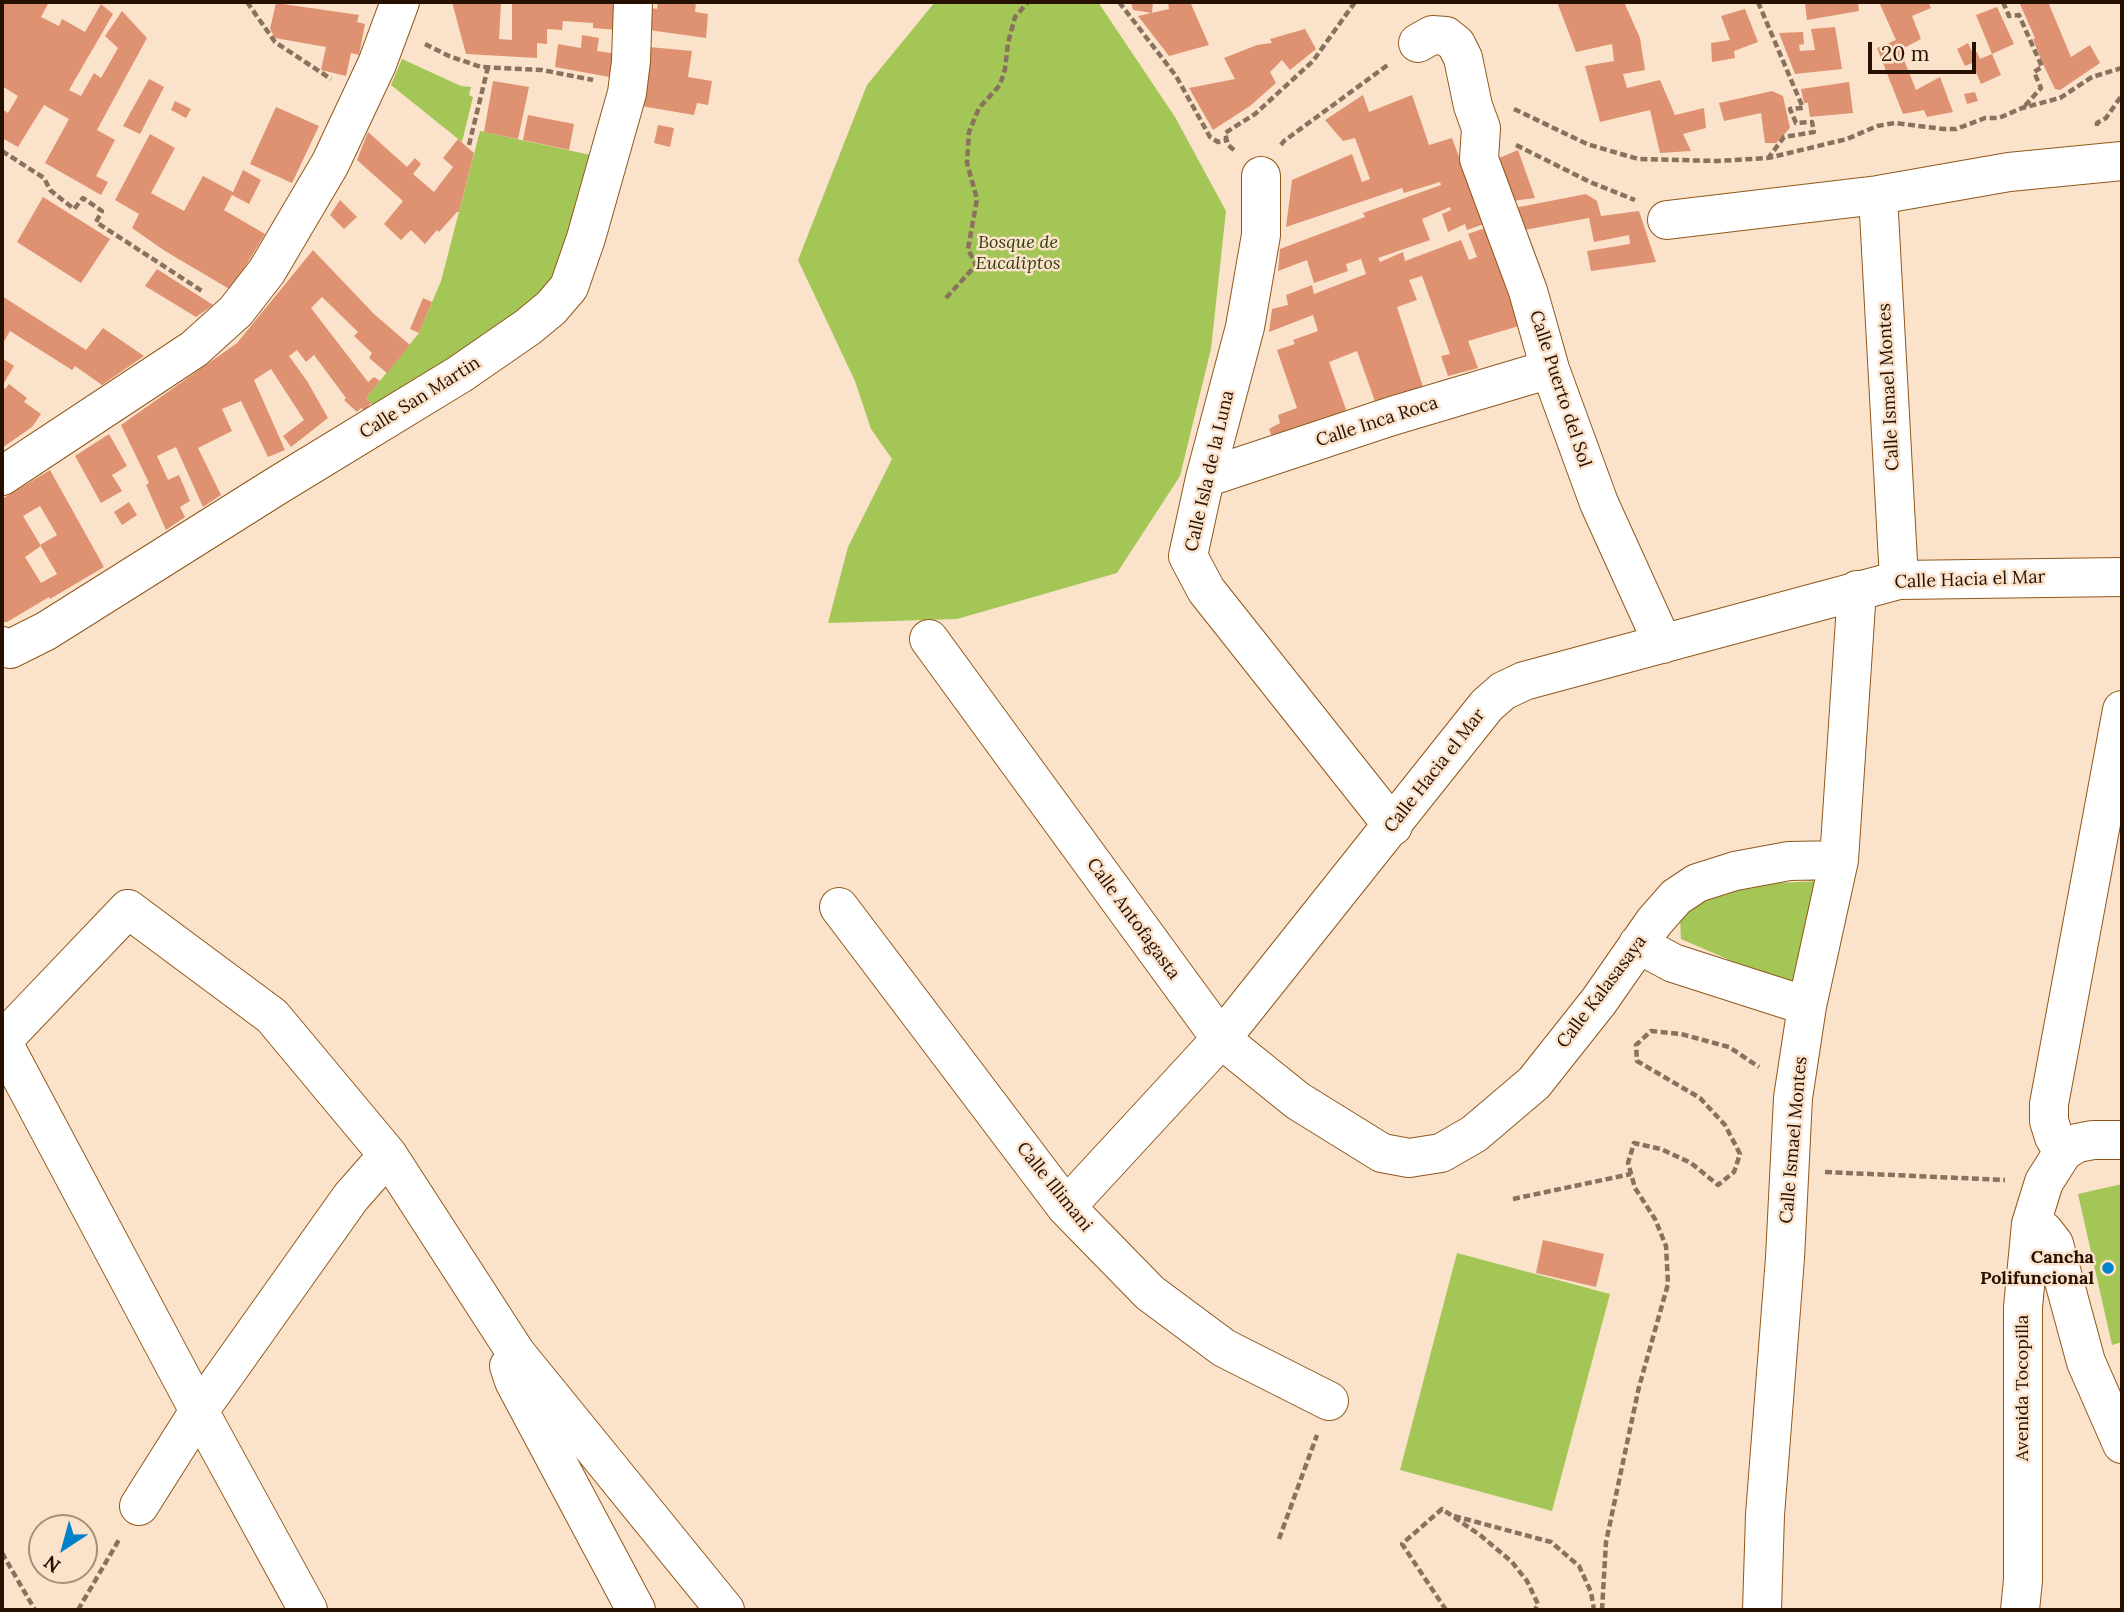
<!DOCTYPE html>
<html>
<head>
<meta charset="utf-8">
<style>
  body { margin:0 }
  #map { position:relative; width:2124px; height:1612px; overflow:hidden; background:#fbe2cb; font-family:Lora,serif }
  canvas { display:block }
  .frame { position:absolute; inset:0; border:4px solid #261000; pointer-events:none }
  .north { position:absolute; left:28px; top:1514px; width:70px; height:70px; box-sizing:border-box; background:#fbe2cb; border:2px solid #a68e7a; border-radius:50%; rotate:216deg; font-size:19px; font-weight:700; line-height:28px; text-align:center; color:#261000 }
  .north::after { content:''; display:block; margin:auto; width:24px; height:32px; background:#0282ca; clip-path:polygon(50% 0,100% 100%,50% 72%,0 100%) }
  .scale { position:absolute; left:1868px; top:42px; width:108px; height:32px; box-sizing:border-box; border:4px solid #261000; border-top:0; padding-left:9px; font-size:21px; line-height:24px; white-space:nowrap; color:#261000; -webkit-text-stroke:5px #fbe2cb; paint-order:stroke }
</style>
</head>
<body>
<div id="map">
<canvas width="2124" height="1612"></canvas>
<div class="frame"></div>
<div class="north">N</div>
<div class="scale">20 m</div>
</div>
<script>
const g = document.querySelector('canvas').getContext('2d');
g.lineJoin = 'round';
function fill(path, color) {
  g.fillStyle = color;
  g.fill(path, 'evenodd');
}
function shape(rows) {
  const path = new Path2D();
  for (const r of rows) {
    path.moveTo(r[0], r[1]);
    for (let i = 2; i < r.length; i += 2) path.lineTo(r[i], r[i + 1]);
  }
  return path;
}
function strokePath(path, color, width, dash) {
  g.strokeStyle = color;
  g.lineWidth = width;
  g.lineCap = dash ? 'butt' : 'round';
  g.setLineDash(dash || []);
  g.stroke(path);
}
function write(font, color, halo, rows, align = 'center') {
  g.font = font + ' Lora,serif';
  g.lineWidth = 5;
  g.setLineDash([]);
  g.textBaseline = 'middle';
  g.strokeStyle = halo;
  g.fillStyle = color;
  for (const [text, x, y, turn = 0] of rows) {
    g.save();
    g.translate(x, y);
    g.rotate((+turn || 0) * Math.PI / 180);
    g.textAlign = isNaN(turn) ? turn : align;
    if (halo) g.strokeText(text, 0, 0);
    g.fillText(text, 0, 0);
    g.restore();
  }
}
const green = shape([
  [935,2,1098,2,1175,117,1226,211,1211,349,1180,476,1117,573,957,619,828,623,848,547,892,459,871,429,855,381,798,260,867,85],
  [402,59,461,86,471,87,469,95,473,97,462,142,391,85],
  [480,131,595,156,553,286,545,296,377,410,366,398,419,333,441,281],
  [1820,881,1804,992,1681,939,1680,918,1703,890,1754,884],
  [2122,1184,2122,1342,2112,1345,2078,1194],
  [1457,1253,1610,1294,1552,1511,1400,1470]
]);
const building = shape([
  [2,2,49,2,41,17,59,26,62,19,85,32,101,4,113,14,69,90,81,96,94,73,101,78,118,48,105,36,122,11,147,38,97,130,115,140,96,176,108,182,101,195,45,163,69,119,44,105,18,147,2,138,2,109,8,113,18,96,2,86],
  [452,2,501,2,499,39,512,40,512,2,619,2,618,30,593,28,593,23,563,21,562,30,547,29,547,44,537,43,537,58,466,54],
  [658,2,696,2,695,12,708,14,706,38,649,30,651,8,657,9],
  [1131,2,1153,2,1152,13,1133,10],
  [1168,2,1196,2,1191,4,1209,45,1169,56,1138,16,1169,9],
  [1557,2,1624,2,1640,38,1645,70,1623,74,1627,88,1660,80,1675,115,1704,108,1706,128,1683,134,1691,151,1660,153,1650,110,1600,122,1585,66,1614,61,1612,44,1576,52],
  [1858,2,1859,11,1807,20,1805,3],
  [1879,2,1928,2,1931,8,1912,16,1921,39,1900,50,1916,90,1940,77,1953,112,1927,117,1924,110,1903,114,1877,48,1896,40],
  [2019,2,2048,2,2071,57,2090,45,2100,63,2060,90,2055,89,2042,62,2033,39,2035,38],
  [276,3,359,15,357,22,365,24,359,55,351,53,346,76,321,70,326,47,275,38,270,29],
  [1997,7,2014,44,1992,54,1976,15],
  [1745,9,1758,42,1734,51,1735,58,1712,62,1711,43,1730,40,1721,16],
  [1835,27,1842,69,1795,74,1779,33,1803,32,1804,44,1799,45,1800,51,1815,50,1811,29],
  [1305,29,1316,49,1290,70,1282,60,1270,72,1276,83,1250,106,1213,130,1189,88,1235,79,1224,58,1257,45,1272,43,1270,39],
  [582,35,599,38,597,51,619,54,615,78,555,67,558,44,581,48],
  [1968,43,1973,54,1977,52,1980,59,1992,54,2001,75,1981,84,1972,63,1965,66,1957,49],
  [649,47,692,51,688,77,712,81,708,105,697,103,694,115,641,106],
  [149,79,164,87,140,134,123,126],
  [493,81,529,87,518,139,484,132],
  [1849,82,1853,113,1810,117,1808,103,1804,103,1801,89],
  [1772,91,1783,96,1790,128,1776,143,1765,143,1761,113,1724,121,1719,103],
  [1975,92,1978,101,1967,104,1964,94],
  [1363,95,1369,112,1412,95,1429,145,1452,138,1484,224,1467,230,1465,224,1448,232,1442,214,1451,210,1450,207,1422,219,1430,240,1378,258,1380,262,1403,252,1405,261,1461,240,1469,260,1477,257,1468,234,1485,228,1519,326,1468,341,1478,368,1448,376,1441,356,1450,354,1422,276,1409,280,1417,300,1397,307,1424,390,1377,407,1357,351,1329,362,1348,415,1273,440,1269,429,1280,423,1278,415,1297,408,1277,350,1295,344,1293,340,1318,331,1313,315,1269,332,1272,309,1288,305,1286,295,1312,285,1314,294,1366,274,1361,259,1346,264,1348,271,1314,283,1307,260,1278,271,1280,249,1365,217,1363,213,1441,185,1440,182,1404,193,1402,188,1286,227,1292,180,1352,154,1362,182,1370,179,1355,138,1343,141,1325,120],
  [175,101,191,109,186,118,171,110],
  [276,107,319,126,292,183,250,164],
  [528,115,574,124,569,150,523,140],
  [658,125,674,128,670,147,654,143],
  [368,132,407,167,415,158,421,164,413,174,434,192,453,167,443,158,458,139,474,153,459,212,457,212,439,232,437,230,425,244,411,230,401,240,384,224,403,201,357,160],
  [150,134,175,148,151,193,184,211,203,176,233,192,243,170,261,180,249,204,232,195,224,210,265,234,231,290,165,251,132,228,139,214,115,200],
  [1518,150,1535,198,1512,201,1492,161],
  [1586,194,1597,201,1601,216,1639,211,1656,262,1591,271,1587,251,1630,244,1629,235,1594,242,1589,218,1524,230,1514,208],
  [43,197,110,239,81,283,17,242],
  [340,200,357,217,344,229,330,215],
  [313,250,374,314,410,345,387,373,369,358,372,353,354,336,358,332,322,297,311,308,368,382,374,377,380,381,366,398,371,403,365,411,361,408,357,412,344,400,346,398,314,355,306,362,297,350,289,356,307,381,328,418,291,447,283,436,304,420,271,369,254,380,285,450,268,457,241,401,222,409,232,431,198,448,221,495,203,507,176,447,157,456,168,480,179,475,190,501,180,507,185,517,166,530,146,485,149,483,121,425,237,343],
  [157,269,213,305,196,317,145,286],
  [2,296,86,350,103,328,144,356,102,385,75,366,72,370,10,331,2,345],
  [423,298,432,302,419,333,410,329],
  [2,358,14,366,2,386],
  [9,384,27,398,24,402,41,414,32,427,2,448,2,387,5,389],
  [109,434,127,466,112,475,122,491,101,503,75,456],
  [50,470,104,567,50,599,49,597,7,622,2,622,2,499],
  [40,506,57,535,40,545,57,574,41,583,25,557,41,546,23,516],
  [129,502,137,515,122,525,114,512],
  [1543,1240,1604,1254,1596,1287,1536,1273]
]);
const path = shape([
  [247,2,275,42,331,79],
  [1119,2,1176,76,1210,137,1218,142,1227,140],
  [1758,2,1803,108,1790,109,1796,123,1812,122,1814,132,1784,137,1769,157],
  [2003,2,2009,16,2019,15,2042,67,2034,72,2041,88,2023,108],
  [425,44,449,56,481,67,542,70,593,80],
  [1514,109,1587,144,1638,159,1717,161,1768,158,1847,139,1877,126,1895,123,1943,129,1956,129,1985,118,1999,118,2022,108,2060,98,2092,77,2122,68],
  [2097,126,2097,123,2106,118,2122,95],
  [469,145,488,67],
  [1281,145,1284,141,1389,64],
  [1516,145,1590,182,1635,200],
  [1234,150,1228,145,1225,133,1255,114,1313,61,1355,2],
  [2,151,44,178,50,190,74,209,83,198,102,211,96,222,202,291],
  [946,298,976,265,968,249,977,199,967,163,969,132,979,108,1000,85,1005,69,1008,43,1015,17,1028,2],
  [1825,1172,2005,1180],
  [1513,1199,1631,1174],
  [1454,1516,1551,1542,1579,1566,1591,1592,1594,1610],
  [1279,1539,1317,1435],
  [2,1553,35,1610],
  [78,1610,120,1538],
  [1446,1610,1402,1544,1442,1509,1480,1535,1512,1562,1527,1581,1538,1604,1535,1610],
  [1602,1610,1606,1542,1639,1387,1668,1284,1666,1246,1655,1219,1635,1188,1628,1163,1634,1143,1661,1149,1691,1163,1718,1185,1734,1172,1740,1154,1725,1125,1700,1098,1637,1061,1636,1045,1651,1031,1681,1034,1729,1047,1759,1067]
]);
const minor = shape([
  [1418,43,1432,35,1446,36,1456,44,1463,58,1473,106,1481,128,1479,159,1528,291,1550,369,1599,503,1663,644],
  [1261,176,1261,235,1245,327,1205,478,1188,556,1206,590,1393,826],
  [1878,195,1899,580],
  [1667,220,1878,195,2009,172,2122,161],
  [2,476,194,349,236,311,267,271,330,164,377,64,400,2],
  [1205,478,1392,416,1550,369],
  [929,639,1221,1039,1298,1101,1382,1153,1409,1158,1441,1153,1474,1134,1534,1083,1599,1001,1654,922,1676,897,1697,883,1735,871,1789,861,1839,860],
  [2,646,10,649,46,631,278,485,460,374,528,327,551,308,569,287,586,238,627,93,631,61,633,2],
  [839,907,1066,1207,1150,1293,1224,1348,1329,1401],
  [1638,944,1673,963,1807,1006],
  [2063,1152,2054,1137,2049,1121,2049,1104,2122,710],
  [1066,1207,1221,1039,1487,705,1503,691,1524,681,1899,580,2122,577],
  [2031,1224,2044,1231,2054,1244,2086,1362,2122,1444],
  [509,1366,514,1381,636,1610],
  [139,1506,199,1411,351,1197,388,1155],
  [308,1610,199,1411,2,1041,128,909,272,1016,388,1155,516,1353,725,1610],
  [1762,1610,1765,1515,1785,1258,1793,1098,1807,1006,1839,860,1857,590],
  [2020,1610,2023,1580,2023,1307,2031,1224,2044,1182,2063,1152,2077,1143,2093,1140,2122,1140]
]);
const markers = [
  [2108,1268,7,"#0282ca"]
];
const parkNames = [
  ["Bosque de",1018,243],
  ["Eucaliptos",1018,264]
];
const streetNames = [
  ["Calle Ismael Montes",1889,387,-93],
  ["Calle Puerto del Sol",1560,389,72],
  ["Calle San Martin",420,398,-32],
  ["Calle Inca Roca",1377,422,-18],
  ["Calle Isla de la Luna",1210,471,-77],
  ["Calle Hacia el Mar",1970,580,-2],
  ["Calle Hacia el Mar",1435,771,-52],
  ["Calle Antofagasta",1133,919,54],
  ["Calle Kalasasaya",1602,992,-53],
  ["Calle Ismael Montes",1794,1140,-85],
  ["Calle Illimani",1054,1187,51],
  ["Avenida Tocopilla",2023,1388,-90]
];
const poiNames = [
  ["Cancha",2094,1258],
  ["Polifuncional",2094,1279]
];
fill(green, '#a3c657');
fill(building, '#de9271');
strokePath(minor, '#90581a', 40);
strokePath(path, '#89715e', 4.5, [7, 3.5]);
strokePath(minor, '#fff', 38);
for (const [x, y, r, color] of markers) {
  const dot = new Path2D();
  dot.arc(x, y, r, 0, 2 * Math.PI);
  g.fillStyle = color;
  g.fill(dot);
  strokePath(dot, '#fbe2cb', 2.5);
}
write('italic 18px', '#313f10', '#fbe2cb', parkNames);
write('18px', '#261000', '#fbe2cb', streetNames);
write('bold 18px', '#261000', '#fbe2cb', poiNames, 'right');
</script>
</body>
</html>
